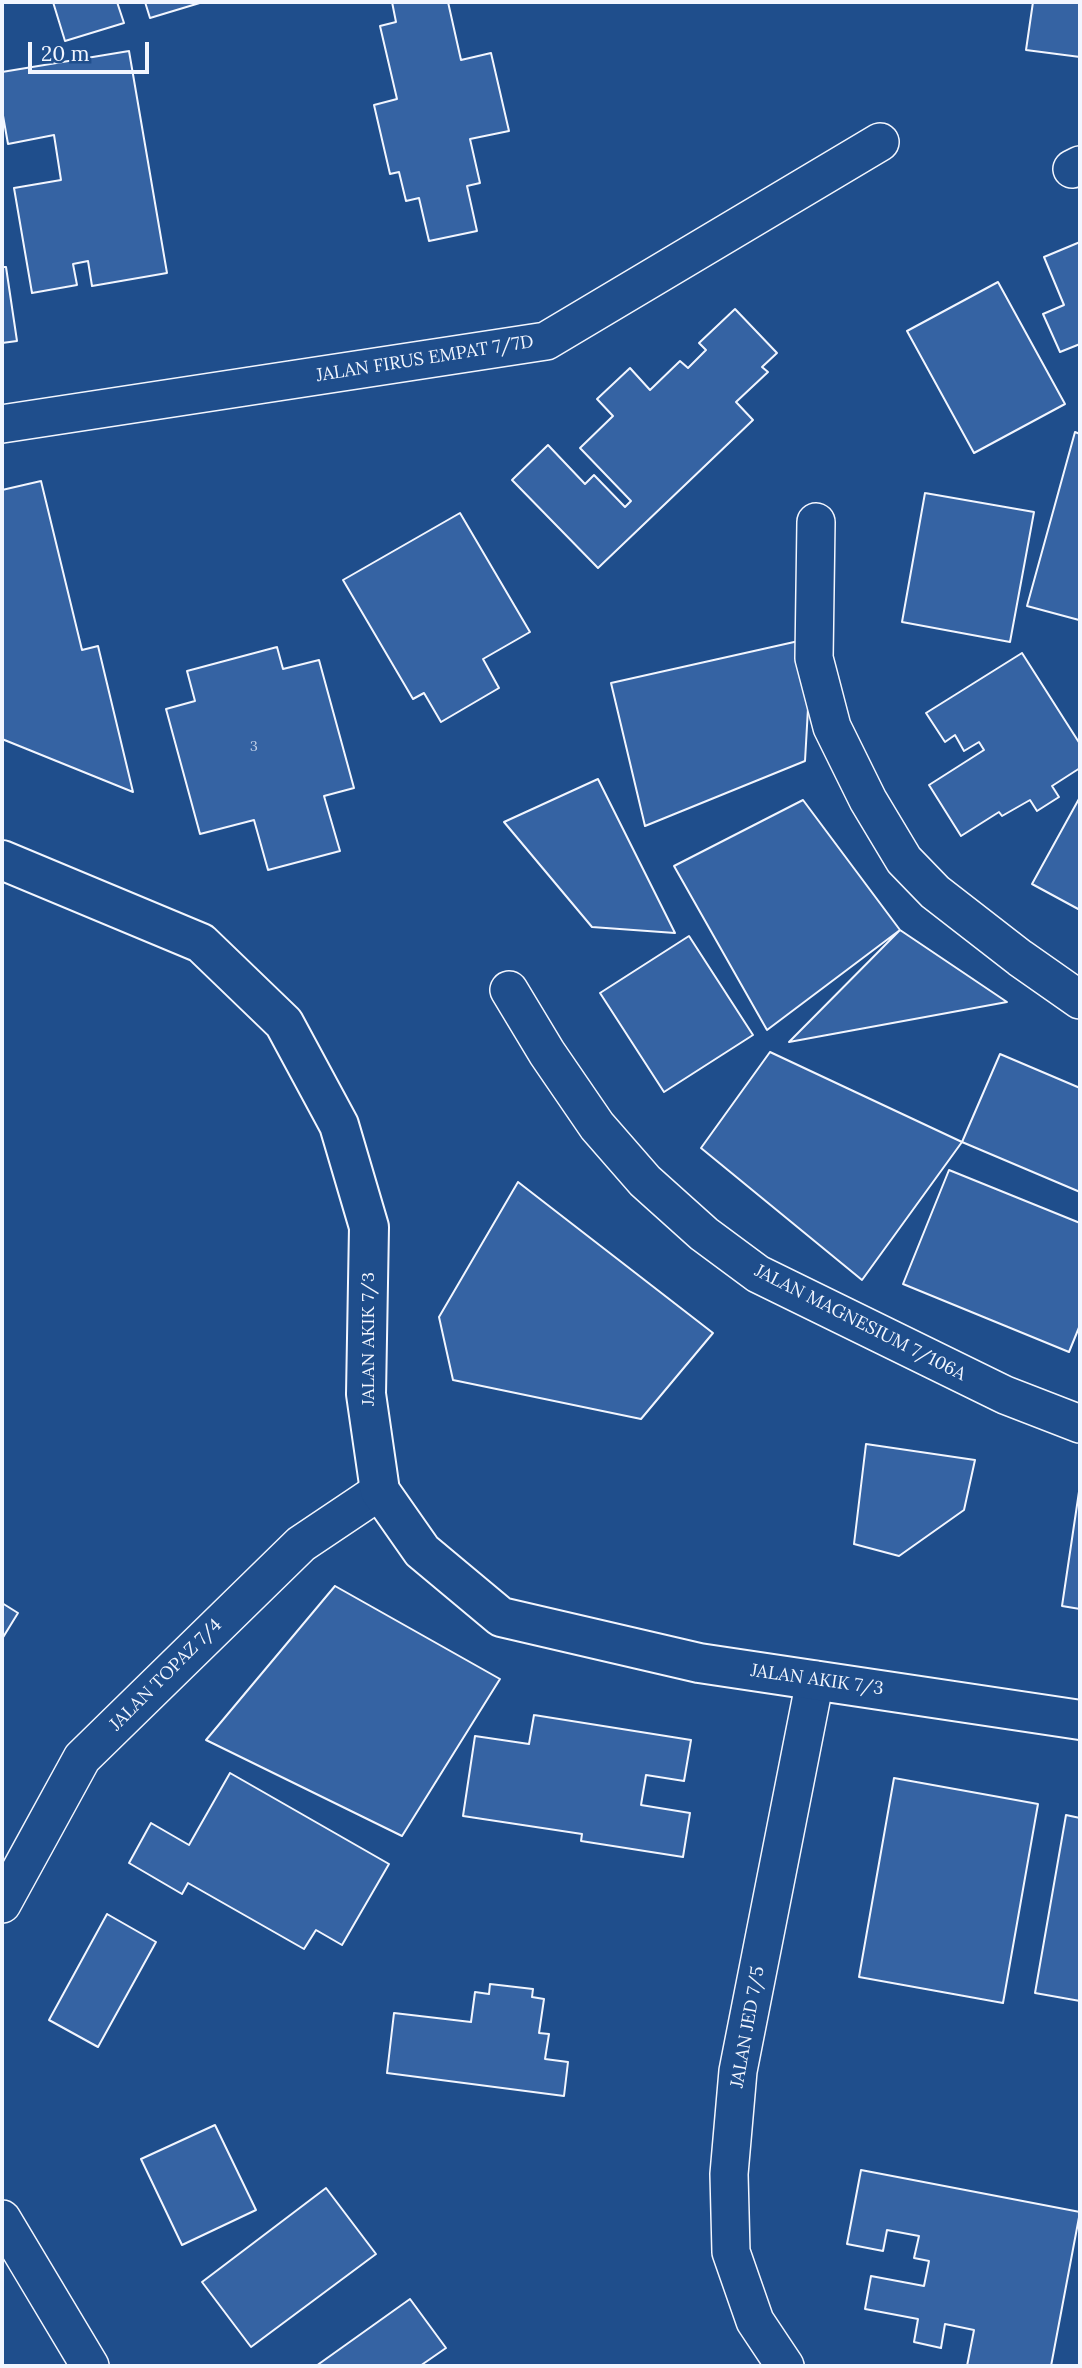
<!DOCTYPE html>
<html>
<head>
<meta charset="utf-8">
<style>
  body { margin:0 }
  #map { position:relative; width:1082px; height:2368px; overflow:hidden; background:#1f4e8c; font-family:Lora,serif }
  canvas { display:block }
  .frame { position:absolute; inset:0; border:4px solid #f2f6ff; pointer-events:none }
  .scale { position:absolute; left:28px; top:42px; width:121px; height:32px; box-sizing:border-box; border:4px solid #f2f6ff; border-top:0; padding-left:9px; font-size:21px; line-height:24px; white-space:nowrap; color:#f2f6ff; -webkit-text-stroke:5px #1f4e8c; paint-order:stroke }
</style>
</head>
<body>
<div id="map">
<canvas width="1082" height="2368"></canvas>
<div class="frame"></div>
<div class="scale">20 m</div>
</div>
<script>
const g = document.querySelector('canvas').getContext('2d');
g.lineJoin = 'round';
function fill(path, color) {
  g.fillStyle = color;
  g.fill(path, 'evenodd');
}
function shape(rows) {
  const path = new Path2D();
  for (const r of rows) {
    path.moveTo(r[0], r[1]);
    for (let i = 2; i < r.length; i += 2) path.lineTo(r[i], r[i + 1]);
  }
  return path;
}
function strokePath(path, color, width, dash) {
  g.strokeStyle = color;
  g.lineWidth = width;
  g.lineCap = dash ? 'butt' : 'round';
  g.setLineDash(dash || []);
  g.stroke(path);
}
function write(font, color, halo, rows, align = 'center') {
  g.font = font + ' Lora,serif';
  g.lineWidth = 5;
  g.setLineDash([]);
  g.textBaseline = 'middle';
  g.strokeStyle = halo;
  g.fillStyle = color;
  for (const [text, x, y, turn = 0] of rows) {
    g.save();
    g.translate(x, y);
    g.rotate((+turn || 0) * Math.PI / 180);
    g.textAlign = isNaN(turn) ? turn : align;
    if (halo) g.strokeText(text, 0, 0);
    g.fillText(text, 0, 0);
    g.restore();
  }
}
const building = shape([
  [53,2,117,2,124,23,65,41,53,2],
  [145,2,203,2,150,18,145,2],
  [392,2,448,2,461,60,491,53,509,131,470,139,480,183,467,186,477,231,429,241,419,198,406,201,399,172,390,174,374,105,397,99,380,26,396,22,392,2],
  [1033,2,1080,2,1080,57,1026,50,1033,2],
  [129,51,167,273,92,286,88,261,73,264,77,285,32,293,14,188,61,180,54,135,8,144,2,110,2,72,129,51],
  [1080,242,1080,344,1060,352,1043,314,1064,305,1044,257,1080,242],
  [2,267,6,267,17,341,2,343,2,267],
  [998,282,1065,404,974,453,907,331,998,282],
  [735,309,777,353,762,367,768,372,736,402,753,420,598,568,512,480,548,445,585,484,594,475,625,507,631,501,580,448,613,416,597,399,630,368,650,390,680,361,688,368,706,350,699,343,735,309],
  [1075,432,1080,434,1079,620,1027,606,1075,432],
  [41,481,82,650,98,646,133,792,2,739,2,490,41,481],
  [925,493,1034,512,1010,642,902,622,925,493],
  [460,513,530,632,483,659,499,688,441,722,424,693,413,699,343,580,460,513],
  [812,638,805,761,645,826,611,683,812,638],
  [277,647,283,669,319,660,354,788,324,796,340,851,268,870,254,820,200,834,166,709,195,701,187,671,277,647],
  [1022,653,1080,744,1080,768,1052,786,1059,797,1037,811,1030,800,1002,816,999,812,961,836,929,785,984,750,979,742,964,751,955,735,945,742,926,713,1022,653],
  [598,779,675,933,592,927,504,822,598,779],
  [1080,797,1080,910,1032,884,1080,797],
  [803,800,900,930,767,1030,674,866,803,800],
  [900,930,1007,1002,789,1042,900,930],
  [689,936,753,1035,664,1092,600,993,689,936],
  [770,1052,962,1142,862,1280,701,1148,770,1052],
  [1000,1054,1080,1088,1080,1192,962,1142,1000,1054],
  [949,1170,1080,1223,1080,1325,1069,1352,903,1284,949,1170],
  [518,1182,713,1333,641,1419,453,1380,439,1317,518,1182],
  [866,1444,975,1460,964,1510,899,1556,854,1544,866,1444],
  [1080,1485,1080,1609,1062,1606,1080,1485],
  [335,1586,500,1679,402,1836,206,1740,335,1586],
  [2,1603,18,1613,2,1639,2,1603],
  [534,1715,691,1740,684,1781,646,1775,641,1805,690,1813,683,1857,581,1841,582,1834,463,1816,475,1736,529,1744,534,1715],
  [230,1773,389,1864,342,1945,316,1930,304,1949,188,1883,182,1894,129,1863,151,1823,189,1845,230,1773],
  [894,1778,1038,1804,1003,2003,859,1977,894,1778],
  [1066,1815,1080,1818,1080,2001,1035,1993,1066,1815],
  [107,1914,156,1942,98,2047,49,2020,107,1914],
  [490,1984,533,1989,532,1997,544,1999,539,2033,549,2034,545,2059,568,2062,564,2096,387,2073,394,2013,471,2022,475,1992,489,1994,490,1984],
  [215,2125,256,2210,182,2245,141,2159,215,2125],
  [861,2170,1080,2212,1051,2366,967,2366,974,2330,945,2324,941,2348,914,2342,918,2319,865,2309,871,2276,924,2286,929,2261,914,2258,919,2236,887,2230,883,2251,847,2244,861,2170],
  [326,2188,376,2254,251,2347,202,2282,326,2188],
  [410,2299,446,2348,420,2366,316,2366,410,2299]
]);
const street = shape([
  [1072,169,1080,165],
  [2,424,546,341,880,142],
  [816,522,814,658,832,727,868,800,904,860,935,892,1020,958,1080,1000],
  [509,990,547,1053,597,1126,645,1181,704,1234,758,1274,1005,1395,1080,1424],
  [2,1904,82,1758,301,1544,380,1491],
  [2,2219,90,2366],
  [785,2366,755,2321,731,2252,729,2174,738,2071,815,1680]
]);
const secondary = shape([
  [2,860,201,943,284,1023,339,1125,369,1227,366,1394,380,1491,422,1551,501,1617,699,1663,1080,1720]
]);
const numberNames = [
  ["3",254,747]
];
const streetNames = [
  ["JALAN FIRUS EMPAT 7/7D",425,359,-9],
  ["JALAN MAGNESIUM 7/106A",860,1323,27],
  ["JALAN AKIK 7/3",369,1339,-90],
  ["JALAN TOPAZ 7/4",166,1675,-45],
  ["JALAN AKIK 7/3",817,1680,8],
  ["JALAN JED 7/5",748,2027,-80]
];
fill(building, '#3563a3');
strokePath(building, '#f2f6ff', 2);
strokePath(street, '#f2f6ff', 40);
strokePath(secondary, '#f2f6ff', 42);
strokePath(street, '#1f4e8c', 37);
strokePath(secondary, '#1f4e8c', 38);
write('14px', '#c3d1e8', null, numberNames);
write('18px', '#f2f6ff', '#1f4e8c', streetNames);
</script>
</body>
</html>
